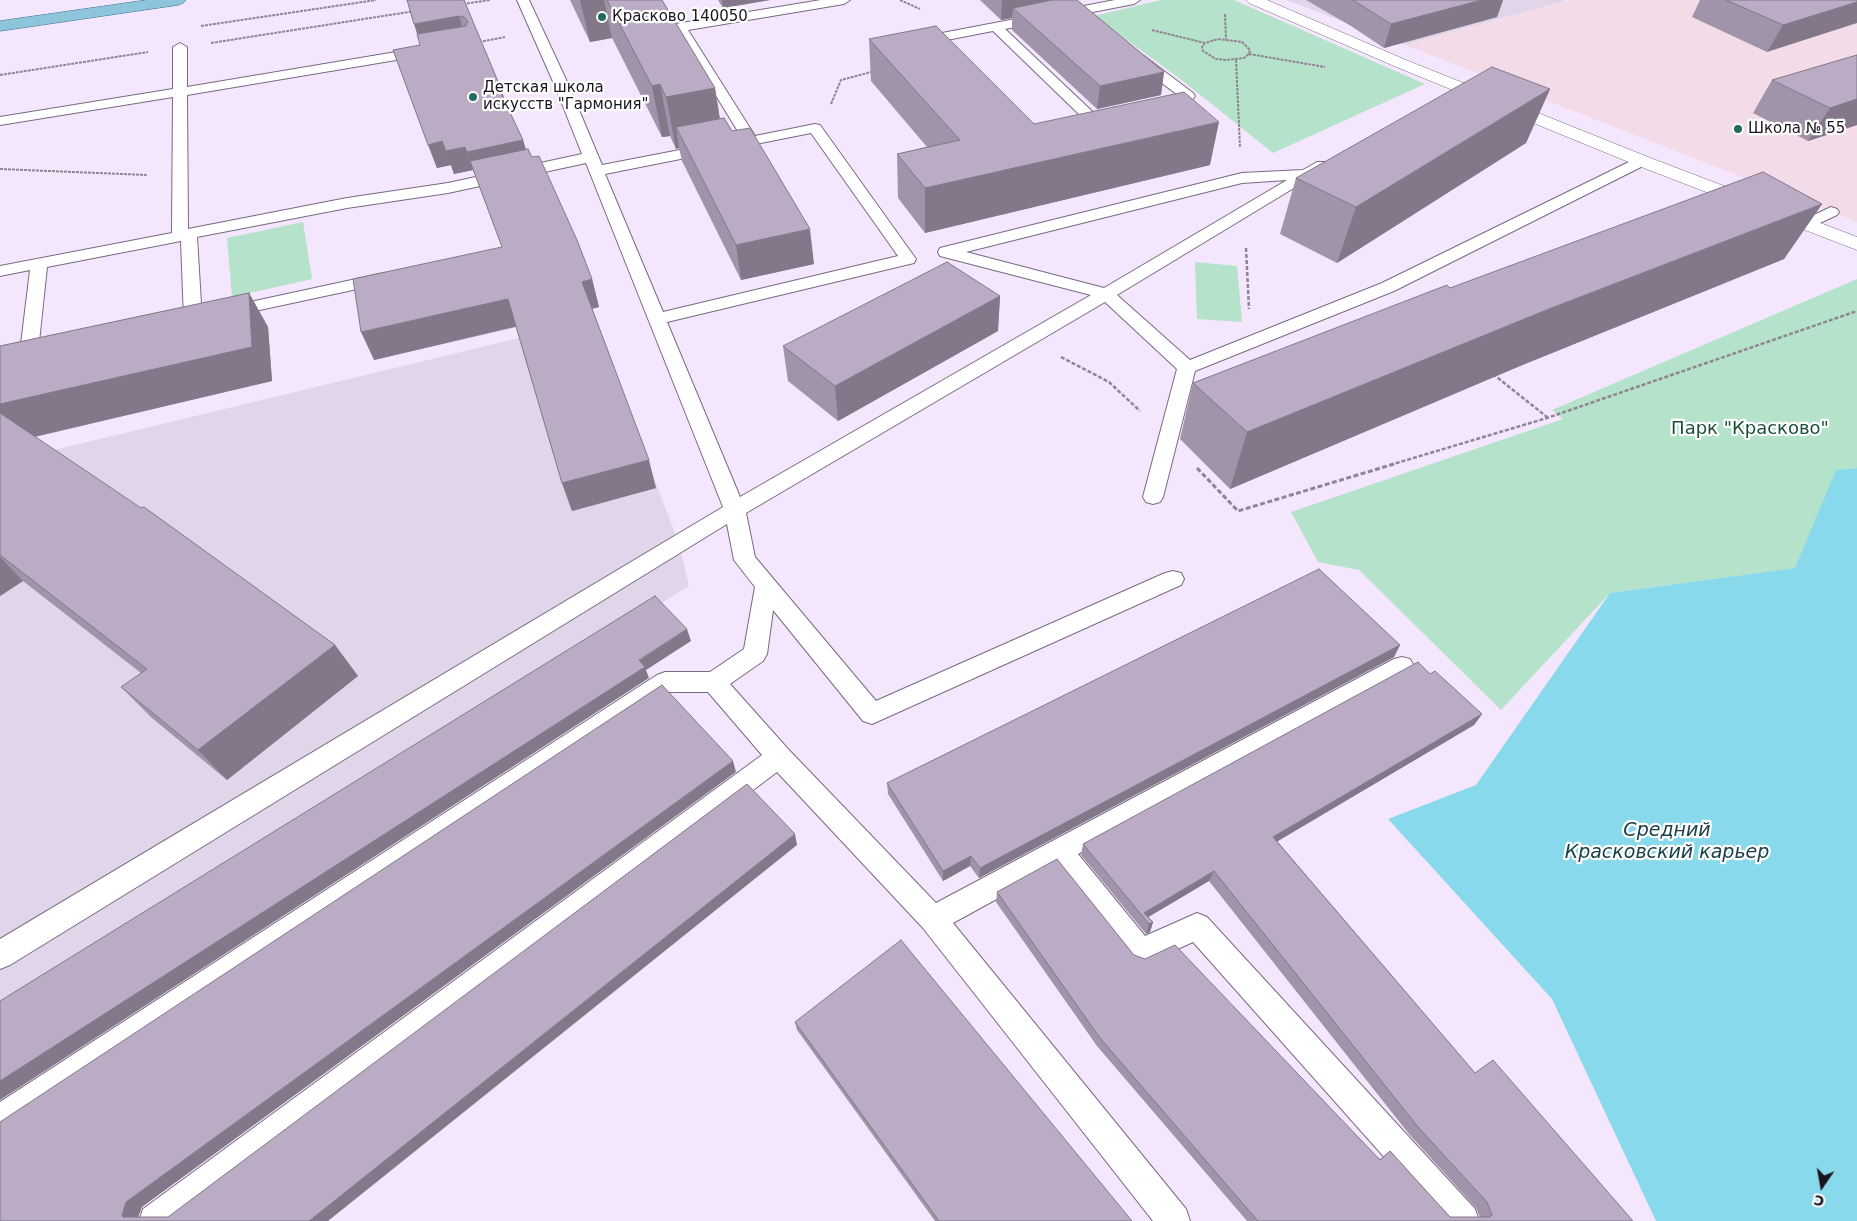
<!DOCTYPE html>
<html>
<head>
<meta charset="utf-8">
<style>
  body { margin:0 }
  #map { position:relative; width:1857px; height:1221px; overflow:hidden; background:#f4e7fd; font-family:"DejaVu Sans",sans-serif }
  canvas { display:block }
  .north { position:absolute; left:1797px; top:1161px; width:50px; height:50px; -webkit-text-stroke:4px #fff; paint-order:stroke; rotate:192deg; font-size:14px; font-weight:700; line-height:20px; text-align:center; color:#19141d }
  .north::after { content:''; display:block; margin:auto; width:18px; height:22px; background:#19141d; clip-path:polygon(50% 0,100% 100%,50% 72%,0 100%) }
</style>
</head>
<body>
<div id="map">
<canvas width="1857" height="1221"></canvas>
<div class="north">С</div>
</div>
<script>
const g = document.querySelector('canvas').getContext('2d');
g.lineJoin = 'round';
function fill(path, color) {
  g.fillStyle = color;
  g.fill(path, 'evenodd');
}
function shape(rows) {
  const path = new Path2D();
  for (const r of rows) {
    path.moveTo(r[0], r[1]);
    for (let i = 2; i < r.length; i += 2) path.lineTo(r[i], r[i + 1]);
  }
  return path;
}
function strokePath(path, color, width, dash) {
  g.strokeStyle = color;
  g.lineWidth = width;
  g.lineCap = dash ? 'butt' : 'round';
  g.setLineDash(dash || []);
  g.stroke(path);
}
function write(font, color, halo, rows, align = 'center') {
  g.font = font + ' "DejaVu Sans",sans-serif';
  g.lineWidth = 4.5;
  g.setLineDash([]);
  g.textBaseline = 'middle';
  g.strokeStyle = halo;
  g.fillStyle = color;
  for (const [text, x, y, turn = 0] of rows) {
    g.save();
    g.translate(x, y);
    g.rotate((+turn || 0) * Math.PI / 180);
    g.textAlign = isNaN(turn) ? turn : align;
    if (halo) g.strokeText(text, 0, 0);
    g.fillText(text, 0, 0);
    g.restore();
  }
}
const commercial = shape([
  [1286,0,1564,0,1565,1,1405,45],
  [594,320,679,544,689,586,0,1011,0,463]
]);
const education = shape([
  [1569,0,1857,0,1857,222,1405,45]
]);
const green = shape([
  [1161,0,1234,0,1425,84,1273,153,1179,78,1094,16],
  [303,222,312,279,232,297,227,238],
  [1195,262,1237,266,1242,322,1197,319],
  [1857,279,1857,468,1836,470,1796,568,1610,593,1501,710,1359,570,1318,562,1291,512,1563,419,1552,410]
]);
const water = shape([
  [1857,468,1857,1221,1656,1221,1552,999,1388,819,1476,785,1610,593,1795,568,1836,470]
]);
const pathFar2 = shape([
  [900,0,920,9],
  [463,4,490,0],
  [1225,14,1226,39],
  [201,26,376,0],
  [1152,30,1205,43],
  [1218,39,1242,42,1250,50,1249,54,1244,58,1226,60,1216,59,1203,51,1202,47,1205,43,1218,39],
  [479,42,505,37],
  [211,43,415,11],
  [1249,54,1325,67],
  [1236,60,1240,147],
  [0,75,148,52],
  [831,104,841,80,875,71],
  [0,169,147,175]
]);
const pathFar1 = shape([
  [1246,248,1249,309],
  [1061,357,1109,382,1140,411],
  [1493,374,1547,417],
  [1390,465,1547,418,1857,311]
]);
const path = shape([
  [1197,468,1238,511,1394,464]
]);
const lane = shape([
  [517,0,529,0,569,86,602,165,742,138,674,27,675,24,821,0,850,0,844,4,688,30,755,136,815,124,820,125,916,259,914,263,667,322,740,497,1091,295,940,256,938,252,940,248,1242,173,1303,170,1317,162,1327,162,1330,165,1327,168,1117,295,1190,360,1382,283,1637,158,1647,158,1650,161,1647,164,1394,291,1195,371,1163,497,1160,502,1153,504,1146,502,1143,497,1177,369,1105,302,746,513,755,557,876,701,1165,573,1173,571,1181,573,1184,579,1181,585,872,724,863,721,773,610,767,654,763,661,730,684,788,749,936,903,1394,659,1402,657,1410,659,1414,666,1410,673,1078,854,1145,936,1197,913,1207,917,1475,1209,1479,1221,1441,1221,1193,942,1141,966,1131,962,1055,867,953,923,1186,1209,1190,1221,1153,1221,923,928,777,772,182,1221,139,1221,143,1209,762,755,708,692,669,692,11,1131,0,1135,0,1102,657,675,665,672,710,672,744,649,755,587,734,560,727,524,10,965,0,969,0,939,723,507,586,163,448,193,347,208,197,237,202,320,199,324,193,325,187,324,184,320,181,241,47,267,39,342,43,344,60,345,63,349,60,353,40,356,24,348,21,344,30,270,0,276,0,266,172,233,173,97,0,125,0,117,173,89,173,47,180,43,187,47,187,87,426,47,431,48,433,51,426,55,187,95,188,229,347,198,448,183,582,154,555,86,517,0],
  [811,133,898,256,663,312,605,174,811,133],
  [1287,180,1104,288,966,252,1242,183,1287,180],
  [1115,0,1140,0,1134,4,1005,29,1096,115,1098,118,1096,121,1091,122,1086,121,993,31,921,45,914,41,921,37,1115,0],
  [1139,55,1144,56,1193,93,1195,96,1193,99,1183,99,1134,62,1132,59,1139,55],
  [1831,207,1837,209,1839,212,1837,215,1807,229,1801,227,1799,224,1801,221,1831,207],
  [384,273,390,274,392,278,390,282,227,317,221,316,218,312,221,308,227,307,384,273]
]);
const street = shape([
  [1246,0,1267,0,1406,60,1648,157,1857,237,1857,250,1636,165,1394,66,1249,3,1246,0]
]);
const primary = shape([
  [147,0,186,0,183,3,178,5,0,31,0,21,147,0]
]);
const wall = shape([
  [464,0,507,108,523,140,526,150,592,279,599,307,592,309,656,488,572,511,562,483,516,327,374,360,502,247,473,170,454,174,451,165,437,168,393,50,420,45],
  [570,0,662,0,715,88,720,119,814,264,741,280,682,161,679,148,676,149,670,136,662,137,612,38,590,42],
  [718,0,770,0,723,8],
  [980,0,1077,0,1164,72,1161,95,1097,109,1012,30,1012,18,1001,20],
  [1306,0,1503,0,1497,17,1384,48,1351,26],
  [1700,0,1857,0,1767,52,1692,17],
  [869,39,1034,124,1210,165,925,233,898,198,897,154,927,147,871,81],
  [1857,55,1857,125,1808,141,1753,113,1772,80],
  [1550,89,1526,143,1337,263,1280,234,1296,178],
  [1822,204,1784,259,1520,366,1230,489,1180,439,1193,383,1450,288],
  [249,293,268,327,272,381,35,437,335,645,358,676,227,780,152,718,121,687,141,673,23,581,0,596,0,346],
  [1000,296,998,331,838,421,788,381,783,346],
  [1400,645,1394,657,979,878,970,866,943,881,888,794,887,783],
  [1430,674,1482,714,1474,725,1277,841,1475,1073,1633,1221,1247,1221,1097,1046,996,902,997,892,1134,955,1380,1159,1390,1151,1450,1217,1480,1217,1476,1208,1409,1134,1209,881,1148,917,1153,922,1150,932,1146,934,1081,855,1083,844],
  [795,1022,1132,1221,935,1221,797,1030]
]);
const shadedWall = shape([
  [580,0,604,0,612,38,590,42],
  [722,0,770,0,723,8],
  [1002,0,1060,0,1013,8,1012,18,1001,20],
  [1482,0,1503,0,1497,17,1384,48,1391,24],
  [1857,2,1857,23,1767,52,1783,25],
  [459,16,466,38,421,46,414,24],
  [1164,72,1161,95,1097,109,1100,86],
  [660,84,670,136,662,137,652,86],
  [715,88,723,140,676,127,679,148,676,149,666,97],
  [1550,89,1526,143,1337,263,1356,207],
  [500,91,502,91,509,114],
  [1857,99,1857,125,1808,141,1830,108],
  [1219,122,1210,165,925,233,925,188],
  [523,140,530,163,475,175,467,152],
  [442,141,451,165,437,168,428,145],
  [465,147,473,170,454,174,446,151],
  [1822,204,1784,259,1520,366,1230,489,1247,432,1549,309],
  [810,229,814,264,741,280,736,245],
  [592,279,599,307,590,309,582,282],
  [249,293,268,327,272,381,20,440,0,418,0,404],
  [1000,296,998,331,838,421,835,386],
  [508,299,517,326,374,360,361,332],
  [649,460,656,488,572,511,562,483],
  [0,557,23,581,0,596],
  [687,629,691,641,646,670,649,678,0,1100,0,1081],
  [335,645,358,676,227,780,198,750],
  [1400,645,1394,657,979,878,980,868],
  [1482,714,1474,725,1268,847,1273,837],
  [733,761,736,772,142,1207,137,1220,123,1217,122,1215,126,1202],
  [795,834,797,845,328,1221,309,1221],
  [971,856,970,866,943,881,943,871],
  [1214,871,1209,881,1145,919,1144,913],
  [1153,922,1150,932,1146,934,1149,924]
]);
const building = shape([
  [407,0,464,0,502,91,500,91,523,140,467,152,465,147,446,151,442,141,428,145,393,50,420,45,417,34,466,26,468,21,464,17,459,16,414,24,407,0],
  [607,0,662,0,715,88,666,97,660,84,652,86,607,0],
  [1052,0,1077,0,1164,72,1100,86,1013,8,1052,0],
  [1353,0,1482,0,1391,24,1353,0],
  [1726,0,1857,0,1857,2,1783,25,1726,0],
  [936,26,1034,124,1184,92,1219,122,925,188,897,154,960,140,869,39,936,26],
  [1857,55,1857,99,1830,108,1772,80,1857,55],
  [1492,67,1550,89,1356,207,1296,178,1492,67],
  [724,118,732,131,750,128,810,229,736,245,676,127,724,118],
  [528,149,532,157,539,156,577,240,592,279,582,282,649,460,562,483,508,299,361,332,353,279,502,247,470,161,528,149],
  [1763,172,1822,204,1549,309,1247,432,1193,383,1447,285,1450,288,1763,172],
  [947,262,1000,296,835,386,783,346,947,262],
  [249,293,252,347,0,404,0,346,249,293],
  [0,413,141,508,144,507,335,645,198,750,121,687,147,669,0,555,0,413],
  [1319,569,1400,645,980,868,971,856,943,871,887,783,1319,569],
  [655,596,687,629,639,660,645,667,0,1081,0,1001,655,596],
  [1418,662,1430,674,1435,671,1482,714,1273,837,1475,1073,1493,1060,1633,1221,1258,1221,1100,1038,997,892,1057,859,1134,955,1145,959,1175,945,1380,1160,1390,1151,1450,1217,1490,1217,1492,1215,1487,1202,1418,1127,1214,871,1144,913,1153,922,1149,924,1083,844,1418,662],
  [662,685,733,761,126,1202,122,1215,123,1217,168,1217,747,784,795,834,309,1221,0,1221,0,1122,662,685],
  [901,940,1132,1221,939,1221,795,1022,901,940]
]);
const markers = [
  [602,17,5,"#266b5e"],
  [473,97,5,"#266b5e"],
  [1738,129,5,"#266b5e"]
];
const farPoinames = [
  ["Красково 140050",612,17],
  ["Детская школа",483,88],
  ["искусств \"Гармония\"",483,105],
  ["Школа № 55",1748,129]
];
const parkNames = [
  ["Парк \"Красково\"",1750,429]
];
const waterNames = [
  ["Средний",1667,831],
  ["Красковский карьер",1667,853]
];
fill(commercial, '#e1d6e9');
fill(education, '#f3dce7');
fill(green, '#b5e2ca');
fill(water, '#87d9eb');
strokePath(lane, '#786a81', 2);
strokePath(street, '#786a81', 1);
strokePath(primary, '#346e8a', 1);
strokePath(pathFar2, '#8f8595', 2, [3, 1]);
strokePath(pathFar1, '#8f8595', 2.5, [4, 2]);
strokePath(path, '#8f8595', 3, [5, 2.5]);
fill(lane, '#fff');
fill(street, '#fff');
fill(primary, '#8ec5dc');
fill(wall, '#a193a9');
fill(shadedWall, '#83788a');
fill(building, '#bbabc5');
strokePath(building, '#83788a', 1);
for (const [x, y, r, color] of markers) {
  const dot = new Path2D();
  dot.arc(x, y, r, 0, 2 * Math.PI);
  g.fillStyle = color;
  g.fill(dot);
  strokePath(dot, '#fff', 2);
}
write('15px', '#19141d', '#fff', farPoinames, 'left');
write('18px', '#1b4f38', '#fff', parkNames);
write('italic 19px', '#1a4048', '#fff', waterNames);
</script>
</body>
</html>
